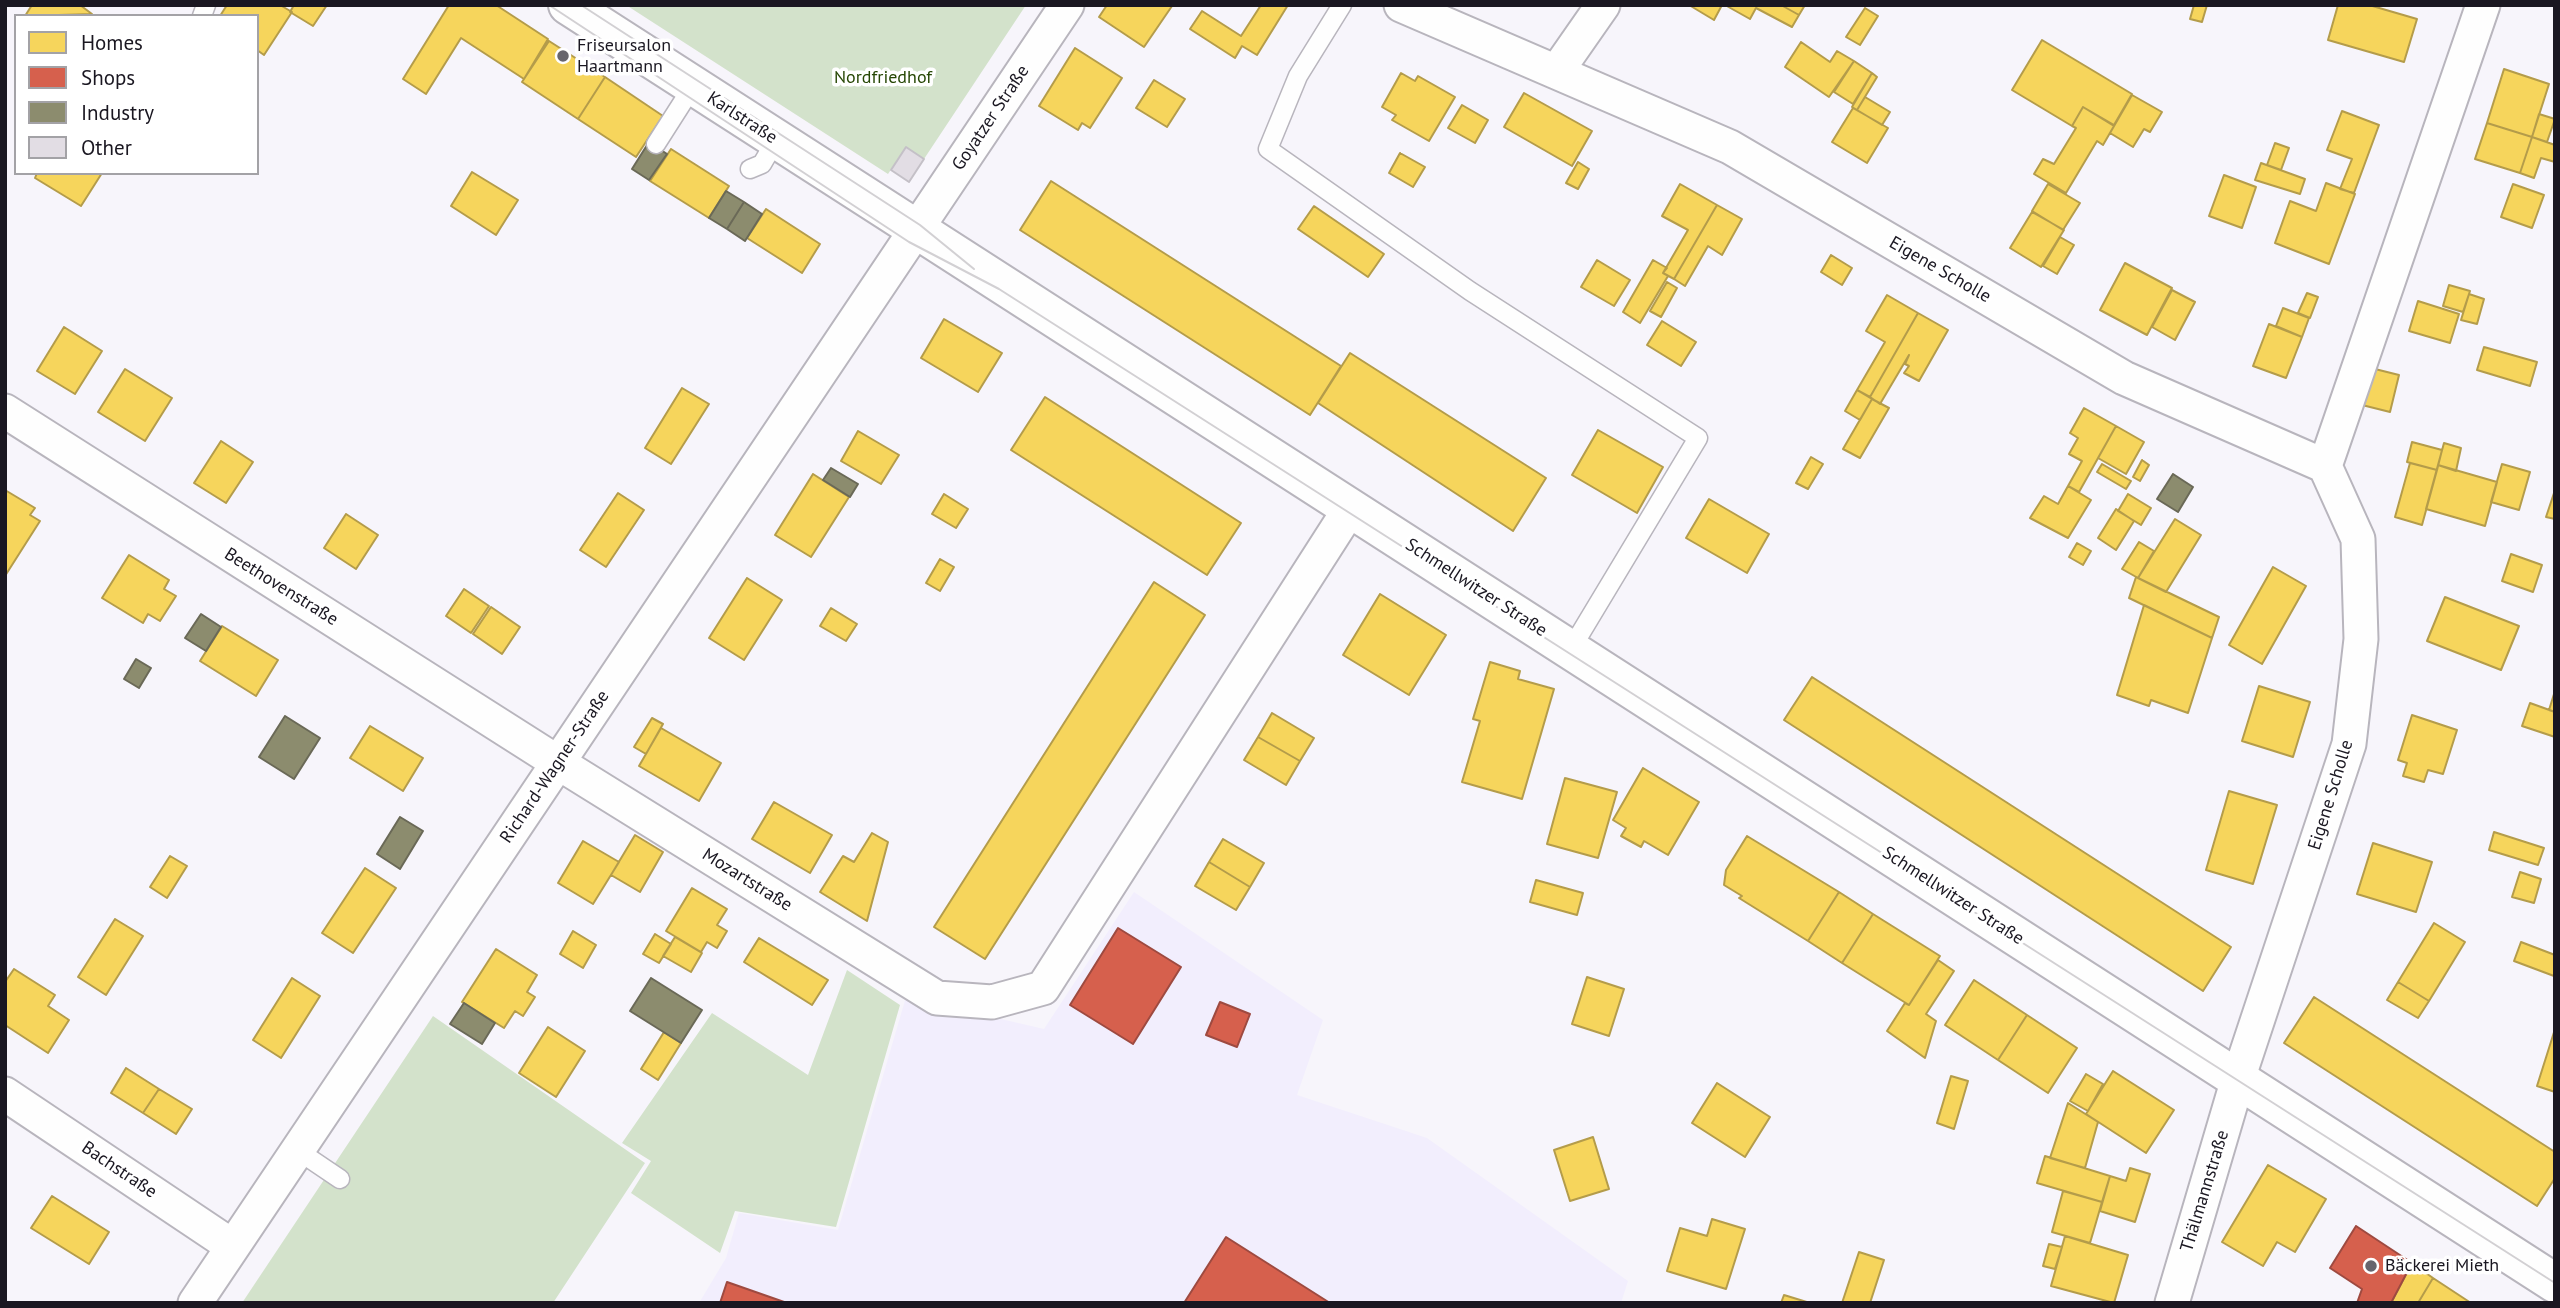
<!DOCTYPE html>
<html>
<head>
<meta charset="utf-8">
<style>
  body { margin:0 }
  #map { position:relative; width:2560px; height:1308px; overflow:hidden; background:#f7f5fb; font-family:"PT Sans",sans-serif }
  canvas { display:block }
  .frame { position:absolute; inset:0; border:7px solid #1a1721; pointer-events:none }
  .legend { position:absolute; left:14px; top:14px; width:245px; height:161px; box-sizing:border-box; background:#fff; border:2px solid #a3a2a6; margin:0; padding:9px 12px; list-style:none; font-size:21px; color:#1a1721 }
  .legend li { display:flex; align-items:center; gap:14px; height:35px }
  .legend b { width:35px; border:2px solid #a3a2a6 }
</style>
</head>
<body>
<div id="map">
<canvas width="2560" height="1308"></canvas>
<div class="frame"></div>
<ul class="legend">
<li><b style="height:19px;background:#f6d55c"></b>Homes</li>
<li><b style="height:19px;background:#d6604d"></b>Shops</li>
<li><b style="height:19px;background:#8c8c6e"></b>Industry</li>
<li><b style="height:19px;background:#e2dde4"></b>Other</li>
</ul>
</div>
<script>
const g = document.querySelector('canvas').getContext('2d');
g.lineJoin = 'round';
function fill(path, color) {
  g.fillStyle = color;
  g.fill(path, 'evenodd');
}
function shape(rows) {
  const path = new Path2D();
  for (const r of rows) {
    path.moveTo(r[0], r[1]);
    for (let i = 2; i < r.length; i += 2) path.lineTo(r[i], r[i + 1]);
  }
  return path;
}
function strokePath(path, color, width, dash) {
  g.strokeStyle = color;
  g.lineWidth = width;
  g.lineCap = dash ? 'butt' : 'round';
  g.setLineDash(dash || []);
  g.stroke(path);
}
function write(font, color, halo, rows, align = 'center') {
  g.font = font + ' "PT Sans",sans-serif';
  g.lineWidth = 7;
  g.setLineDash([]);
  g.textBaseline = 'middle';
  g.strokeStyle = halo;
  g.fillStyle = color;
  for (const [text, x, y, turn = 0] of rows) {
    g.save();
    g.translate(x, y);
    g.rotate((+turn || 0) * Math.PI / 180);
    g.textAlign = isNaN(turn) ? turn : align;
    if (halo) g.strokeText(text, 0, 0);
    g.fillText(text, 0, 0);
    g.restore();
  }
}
const built = shape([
  [1134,892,1323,1020,1297,1095,1427,1138,1628,1281,1621,1303,699,1303,726,1258,739,1213,838,1230,906,997,1044,1029]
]);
const green = shape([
  [626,5,1026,5,924,159,906,147,888,174],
  [847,970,900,1005,836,1227,735,1211,720,1253,631,1193,651,1161,622,1143,712,1013,808,1075],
  [433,1016,645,1163,553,1303,242,1303]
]);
const homes = shape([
  [32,5,80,5,92,14,25,16,32,5],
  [227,5,280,5,292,12,264,55,257,50,257,16,220,16,227,5],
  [294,5,327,5,313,26,290,12,294,5],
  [449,5,496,5,548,39,524,79,461,38,426,94,403,79,449,5],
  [1107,5,1172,5,1172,6,1144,47,1099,17,1107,5],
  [1261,5,1288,5,1257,55,1242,46,1235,58,1190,29,1202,11,1241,36,1261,5],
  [1689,5,1722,5,1714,20,1689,5],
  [1725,5,1781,5,1799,15,1792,27,1756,8,1750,19,1725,5],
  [1781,5,1805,5,1799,15,1781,5],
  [2194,5,2207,5,2202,22,2190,19,2194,5],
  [2338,5,2369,5,2417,19,2404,62,2328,40,2338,5],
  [1865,8,1878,16,1860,45,1846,37,1865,8],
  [2042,40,2132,94,2114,125,2083,107,2072,126,2012,90,2042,40],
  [549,41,605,77,578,119,522,82,549,41],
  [1801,42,1830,62,1837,51,1854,61,1829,97,1785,67,1801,42],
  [1075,48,1122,78,1090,128,1082,123,1078,130,1039,106,1075,48],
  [1854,61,1872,73,1853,104,1834,92,1854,61],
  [2504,69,2549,84,2532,137,2487,123,2504,69],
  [1401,73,1415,81,1418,76,1455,97,1429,141,1392,120,1396,115,1382,107,1401,73],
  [1872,73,1877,77,1857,110,1852,107,1872,73],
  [605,77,663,116,636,157,578,119,605,77],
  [1154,80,1185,99,1167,127,1136,108,1154,80],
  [1524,93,1592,131,1572,166,1504,127,1524,93],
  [2132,95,2162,112,2150,132,2144,129,2133,147,2110,133,2132,95],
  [1865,97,1890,112,1882,125,1857,110,1865,97],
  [1462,105,1488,120,1475,143,1448,128,1462,105],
  [2083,107,2114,126,2103,145,2097,141,2066,193,2034,174,2043,159,2054,164,2076,128,2072,126,2083,107],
  [1853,108,1888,128,1867,163,1832,142,1853,108],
  [2342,111,2379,125,2354,193,2340,189,2352,159,2327,150,2342,111],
  [2539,114,2555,119,2547,142,2532,137,2539,114],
  [2487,123,2532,137,2520,173,2475,159,2487,123],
  [2532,137,2555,145,2555,162,2541,158,2534,178,2520,173,2532,137],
  [2275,143,2289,148,2281,170,2267,165,2275,143],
  [671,149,729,186,709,218,650,181,671,149],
  [1400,153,1425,167,1413,187,1389,173,1400,153],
  [1578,162,1589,169,1578,189,1566,183,1578,162],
  [2261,163,2305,179,2300,194,2255,180,2261,163],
  [472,172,518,200,496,235,451,206,472,172],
  [37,173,102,173,81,206,35,178,37,173],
  [2224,175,2256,187,2242,228,2209,216,2224,175],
  [1051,181,1341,366,1310,415,1020,230,1051,181],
  [2326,183,2355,194,2329,264,2275,243,2290,201,2316,211,2326,183],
  [1680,184,1717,205,1674,279,1663,273,1688,230,1662,216,1680,184],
  [2048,184,2080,203,2063,230,2032,211,2048,184],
  [2513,184,2544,195,2532,228,2501,217,2513,184],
  [1717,205,1742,219,1722,255,1708,246,1685,286,1674,279,1717,205],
  [1314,206,1384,254,1368,277,1298,229,1314,206],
  [766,209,820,244,802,273,747,238,766,209],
  [2032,212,2064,230,2041,267,2010,248,2032,212],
  [2060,237,2074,245,2057,274,2043,266,2060,237],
  [1831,255,1852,268,1842,285,1821,272,1831,255],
  [1597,260,1630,280,1614,306,1581,287,1597,260],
  [1653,260,1667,268,1663,273,1668,276,1640,323,1623,312,1653,260],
  [2125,263,2172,288,2147,335,2100,310,2125,263],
  [1667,282,1677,288,1661,317,1650,311,1667,282],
  [2449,285,2470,291,2463,312,2443,306,2449,285],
  [2172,290,2195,302,2175,340,2152,327,2172,290],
  [2307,293,2318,297,2310,318,2298,313,2307,293],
  [2469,294,2484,299,2477,324,2461,320,2469,294],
  [1887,295,1918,313,1870,397,1857,390,1885,342,1866,331,1887,295],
  [2418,301,2459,314,2450,343,2409,331,2418,301],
  [2283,308,2309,318,2302,337,2276,326,2283,308],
  [1918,313,1948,330,1919,381,1904,373,1909,366,1905,364,1909,355,1880,404,1870,397,1918,313],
  [944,319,1002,353,978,392,921,358,944,319],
  [1662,321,1696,342,1681,366,1647,345,1662,321],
  [2269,324,2302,337,2286,378,2253,366,2269,324],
  [64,327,102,351,75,394,37,371,64,327],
  [2484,347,2537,362,2530,386,2477,370,2484,347],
  [1350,353,1546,478,1513,531,1318,403,1350,353],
  [2371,368,2399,375,2390,412,2362,405,2371,368],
  [125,369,172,398,145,441,98,412,125,369],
  [682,388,709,404,671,464,645,448,682,388],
  [1857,390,1872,399,1860,420,1845,411,1857,390],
  [1045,397,1241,523,1207,575,1011,450,1045,397],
  [1872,399,1889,408,1860,458,1843,449,1872,399],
  [2084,408,2116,426,2079,492,2068,486,2082,461,2069,454,2078,438,2070,433,2084,408],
  [2116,426,2144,442,2126,474,2098,458,2116,426],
  [1598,430,1663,467,1637,513,1572,475,1598,430],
  [858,431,899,455,881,484,841,461,858,431],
  [221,441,253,462,226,503,194,483,221,441],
  [2412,442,2442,450,2437,470,2407,462,2412,442],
  [2444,443,2461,448,2456,471,2438,465,2444,443],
  [1811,457,1823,464,1808,489,1796,483,1811,457],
  [2142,460,2149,465,2140,481,2133,477,2142,460],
  [2410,463,2437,470,2422,525,2395,517,2410,463],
  [2102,464,2131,481,2126,489,2097,472,2102,464],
  [2502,464,2530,472,2519,510,2491,502,2502,464],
  [2438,465,2497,482,2485,526,2426,509,2438,465],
  [813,474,849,497,811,557,775,535,813,474],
  [2068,486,2091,500,2068,538,2030,518,2044,496,2058,504,2068,486],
  [5,490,35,508,30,515,40,521,5,576,5,490],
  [2555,490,2555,519,2546,517,2555,490],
  [618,493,644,510,606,567,580,550,618,493],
  [944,494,968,509,956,528,932,514,944,494],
  [2128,494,2151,508,2141,525,2118,511,2128,494],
  [1709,499,1769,534,1747,573,1686,538,1709,499],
  [2116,509,2134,521,2116,550,2098,538,2116,509],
  [346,514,378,535,356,569,324,548,346,514],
  [2175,519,2201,535,2166,592,2138,578,2175,519],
  [2139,542,2154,551,2138,578,2122,569,2139,542],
  [2077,543,2091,551,2083,565,2069,557,2077,543],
  [2511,554,2542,565,2533,592,2502,581,2511,554],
  [129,555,169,580,164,589,176,596,160,621,148,614,143,623,102,598,129,555],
  [940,559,954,567,940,591,926,583,940,559],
  [2273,567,2306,586,2262,664,2229,645,2273,567],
  [2136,577,2219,617,2212,638,2129,598,2136,577],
  [747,578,782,600,744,660,709,638,747,578],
  [1154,582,1205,615,985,959,934,927,1154,582],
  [464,589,489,606,471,633,446,616,464,589],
  [1380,594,1446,635,1409,695,1343,655,1380,594],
  [2445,597,2519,626,2501,670,2427,641,2445,597],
  [2144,605,2212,638,2188,713,2151,700,2149,706,2117,695,2144,605],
  [491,607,520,627,502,654,473,634,491,607],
  [831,608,857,624,846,641,820,626,831,608],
  [222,626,278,660,256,696,200,661,222,626],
  [1490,662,1520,671,1518,679,1554,689,1522,799,1462,782,1480,721,1473,719,1490,662],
  [1812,677,2231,947,2203,991,1784,720,1812,677],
  [2259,686,2310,702,2293,757,2242,741,2259,686],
  [2554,694,2555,695,2555,712,2549,710,2554,694],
  [2530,703,2555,712,2555,737,2522,726,2530,703],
  [1272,713,1314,738,1300,761,1258,737,1272,713],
  [2412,715,2457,730,2443,774,2428,770,2424,782,2403,776,2407,763,2398,760,2412,715],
  [652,718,663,724,646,754,634,747,652,718],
  [370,726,423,758,403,791,350,758,370,726],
  [661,728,721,763,699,801,639,766,661,728],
  [1258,737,1300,761,1286,785,1244,760,1258,737],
  [1643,768,1699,802,1668,855,1644,841,1641,847,1621,836,1626,828,1613,820,1643,768],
  [1565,778,1617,792,1598,858,1547,844,1565,778],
  [2229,791,2277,805,2253,884,2206,870,2229,791],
  [774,802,832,835,810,873,752,839,774,802],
  [2494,832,2544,848,2538,865,2489,850,2494,832],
  [872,833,888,842,867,921,820,892,843,856,854,862,872,833],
  [635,835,663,852,640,892,611,875,635,835],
  [1747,836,1839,892,1808,941,1739,898,1742,896,1724,885,1726,870,1747,836],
  [1223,839,1264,863,1250,887,1209,862,1223,839],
  [583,841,619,862,593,904,558,883,583,841],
  [2373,843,2432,862,2416,912,2357,894,2373,843],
  [170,856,187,866,167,898,150,887,170,856],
  [1209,862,1250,887,1236,910,1195,886,1209,862],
  [365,868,396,888,353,953,322,933,365,868],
  [2520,872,2541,879,2534,903,2512,897,2520,872],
  [1536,880,1583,893,1577,915,1530,902,1536,880],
  [692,888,727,909,717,925,727,931,717,948,707,942,701,952,666,931,692,888],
  [1839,892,1873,914,1842,963,1808,941,1839,892],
  [1873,914,1940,956,1909,1005,1842,963,1873,914],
  [115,919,143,936,106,995,78,977,115,919],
  [2434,923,2465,942,2429,1001,2398,982,2434,923],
  [573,931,596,945,583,968,560,954,573,931],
  [655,934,671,944,659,963,643,954,655,934],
  [675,937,702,953,691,972,663,956,675,937],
  [759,938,828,980,812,1005,744,962,759,938],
  [2521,942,2555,955,2554,976,2514,961,2521,942],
  [496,949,537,975,527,992,535,997,523,1016,515,1011,504,1028,462,1002,496,949],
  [1938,960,1954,971,1926,1014,1936,1021,1925,1058,1887,1031,1905,1003,1909,1005,1938,960],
  [14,969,55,995,48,1006,69,1020,48,1053,5,1025,5,982,14,969],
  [1587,977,1624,989,1609,1036,1572,1024,1587,977],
  [292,978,320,996,281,1058,253,1040,292,978],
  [1974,980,2027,1015,1998,1060,1945,1025,1974,980],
  [2398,982,2429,1001,2418,1018,2387,1000,2398,982],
  [2314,997,2555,1152,2555,1178,2537,1206,2284,1043,2314,997],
  [2027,1015,2077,1048,2048,1093,1998,1060,2027,1015],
  [548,1027,585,1051,556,1097,519,1073,548,1027],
  [2555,1029,2555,1092,2537,1086,2555,1029],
  [664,1032,681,1043,658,1080,641,1069,664,1032],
  [126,1068,159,1089,143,1113,111,1093,126,1068],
  [2113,1071,2174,1110,2146,1153,2086,1114,2113,1071],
  [2086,1074,2103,1084,2088,1111,2070,1101,2086,1074],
  [1951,1076,1968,1081,1954,1129,1937,1123,1951,1076],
  [1717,1083,1770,1117,1745,1157,1692,1123,1717,1083],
  [159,1089,192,1109,176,1134,143,1113,159,1089],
  [2068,1103,2098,1122,2085,1168,2050,1158,2068,1103],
  [1593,1137,1609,1189,1570,1201,1554,1150,1593,1137],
  [2045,1156,2110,1176,2102,1202,2037,1183,2045,1156],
  [2268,1165,2326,1199,2295,1252,2277,1242,2263,1266,2222,1242,2268,1165],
  [2130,1168,2150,1174,2135,1222,2100,1211,2110,1176,2126,1181,2130,1168],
  [2063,1191,2102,1202,2090,1243,2052,1232,2063,1191],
  [52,1196,109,1232,89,1264,31,1228,52,1196],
  [1712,1219,1745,1229,1726,1289,1667,1271,1680,1228,1707,1236,1712,1219],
  [2065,1236,2128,1255,2114,1303,2051,1286,2065,1236],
  [2049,1244,2062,1247,2055,1269,2043,1266,2049,1244],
  [1859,1252,1884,1260,1870,1303,1842,1303,1859,1252],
  [2412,1263,2433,1278,2418,1303,2391,1303,2412,1263],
  [2433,1278,2471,1303,2418,1303,2433,1278],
  [1784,1295,1810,1303,1781,1303,1784,1295]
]);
const shops = shape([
  [1118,928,1181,967,1133,1044,1070,1005,1118,928],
  [1220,1002,1250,1014,1237,1047,1206,1035,1220,1002],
  [2356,1226,2412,1263,2391,1303,2357,1303,2362,1289,2330,1268,2356,1226],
  [1226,1237,1330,1303,1184,1303,1226,1237],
  [727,1282,787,1303,720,1303,727,1282]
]);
const industry = shape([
  [649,142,667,154,649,180,632,169,649,142],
  [726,191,744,202,727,229,709,218,726,191],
  [744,202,762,214,745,241,727,229,744,202],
  [831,468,858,484,850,497,823,480,831,468],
  [2173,474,2193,487,2178,512,2157,499,2173,474],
  [201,614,221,627,206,651,185,638,201,614],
  [136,659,151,668,139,688,124,679,136,659],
  [285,716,320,738,294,779,259,757,285,716],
  [400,817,423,831,400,869,377,854,400,817],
  [651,978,702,1010,681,1043,630,1011,651,978],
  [464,1003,495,1023,482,1044,450,1024,464,1003]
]);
const building = shape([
  [906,147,924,159,909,182,891,170,906,147]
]);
const service = shape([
  [1342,5,1298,76,1268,149,1470,291,1698,438,1571,649],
  [202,16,206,5],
  [656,144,693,86],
  [750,169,762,164,776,140],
  [297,1150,340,1179]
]);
const minor = shape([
  [1401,5,1730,147,2124,378,2325,466],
  [1557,71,1603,5],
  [5,411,557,762,937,998,992,1002,1043,988,1351,507],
  [5,1094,232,1246],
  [195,1303,1067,5],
  [2172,1303,2238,1079,2349,744,2361,639,2358,539,2325,466,2483,5]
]);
const tertiary = shape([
  [568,5,2555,1283]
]);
const tram = shape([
  [549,5,909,242,999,289,2555,1283],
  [581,5,920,225,974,269]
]);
const markers = [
  [563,56,7,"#67656d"],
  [2371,1266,7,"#67656d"]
];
const poiNames = [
  ["Friseursalon",577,46],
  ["Haartmann",577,67],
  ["Bäckerei Mieth",2385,1266]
];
const parkNames = [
  ["Nordfriedhof",883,78]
];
const streetNames = [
  ["Karlstraße",742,118,33],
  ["Goyatzer Straße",991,118,-56],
  ["Eigene Scholle",1940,270,30],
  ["Beethovenstraße",281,587,32],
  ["Schmellwitzer Straße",1476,588,33],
  ["Richard-Wagner-Straße",555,767,-56],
  ["Eigene Scholle",2331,795,-73],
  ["Mozartstraße",747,880,32],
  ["Schmellwitzer Straße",1953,896,33],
  ["Bachstraße",119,1170,34],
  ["Thälmannstraße",2205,1191,-73]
];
fill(built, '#f2eefd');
fill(green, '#d3e2cb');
fill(homes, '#f6d55c');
strokePath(homes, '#b49c4a', 2);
fill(shops, '#d6604d');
strokePath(shops, '#9e4a40', 2);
fill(industry, '#8c8c6e');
strokePath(industry, '#6a6957', 2);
fill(building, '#e2dde4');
strokePath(building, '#c4c0c7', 2);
strokePath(service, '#b8b5bd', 21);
strokePath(minor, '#b8b5bd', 37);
strokePath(tertiary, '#b8b5bd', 42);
strokePath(service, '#fefefe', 18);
strokePath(minor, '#fefefe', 33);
strokePath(tertiary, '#fefefe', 38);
strokePath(tram, '#d2d0d3', 2);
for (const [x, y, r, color] of markers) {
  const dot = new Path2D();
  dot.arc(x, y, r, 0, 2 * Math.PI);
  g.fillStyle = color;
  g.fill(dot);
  strokePath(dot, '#fff', 2.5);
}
write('18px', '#1a1721', '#fff', poiNames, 'left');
write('18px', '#264704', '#fff', parkNames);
write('18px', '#1a1721', '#fff', streetNames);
</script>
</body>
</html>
